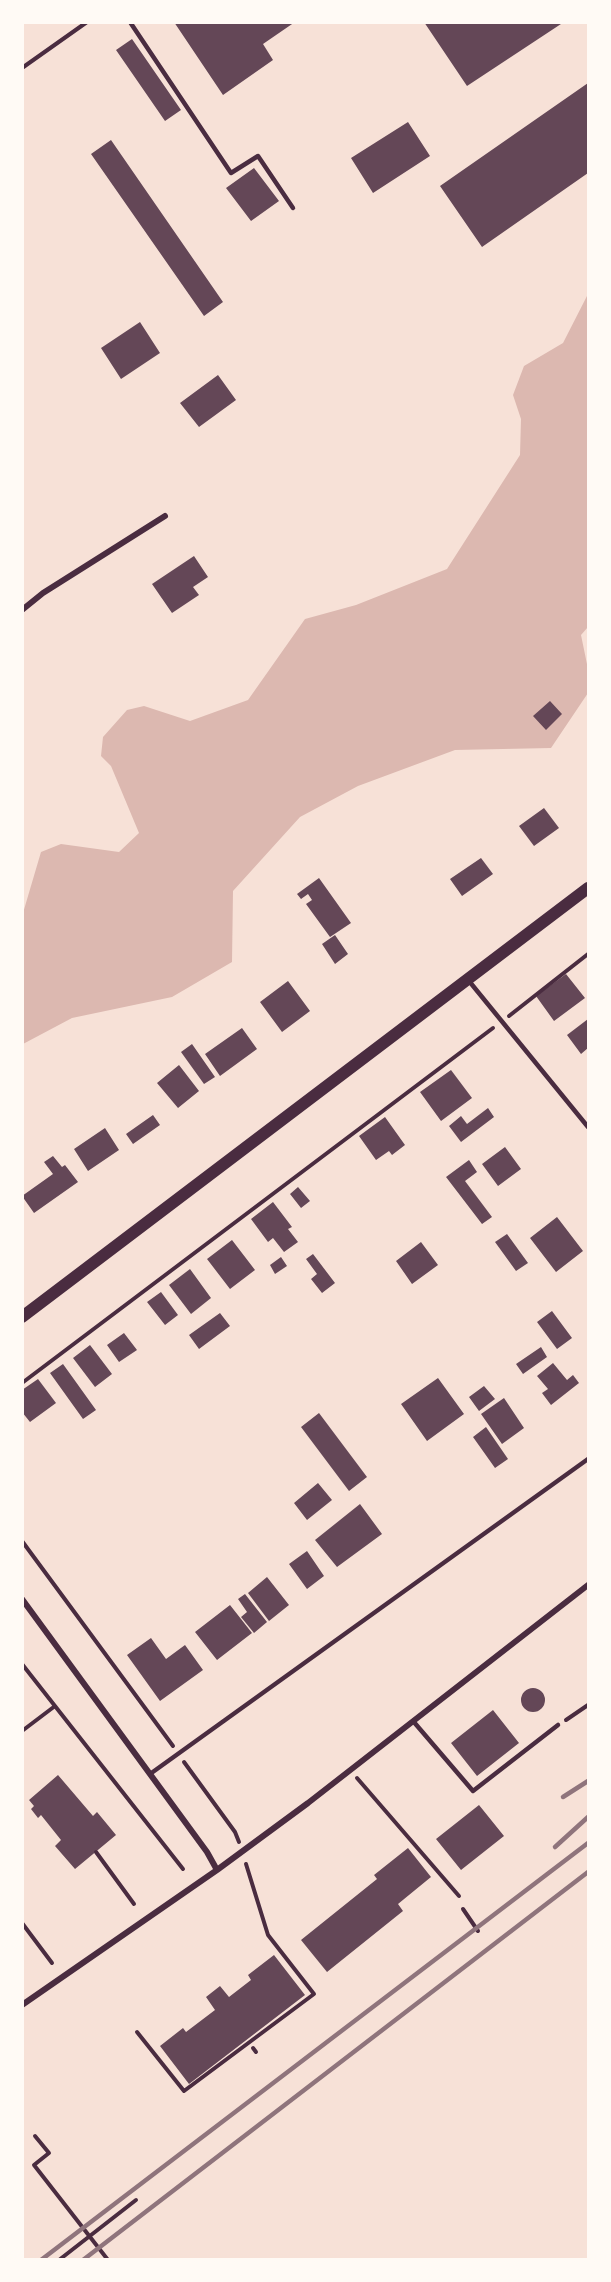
<!DOCTYPE html>
<html>
<head>
<meta charset="utf-8">
<style>
  body { margin:0 }
  #map { position:relative; width:611px; height:2282px; overflow:hidden; background:#f7e1d7; font-family:Lato,sans-serif }
  canvas { display:block }
  .frame { position:absolute; inset:0; border:24px solid #fffaf5; pointer-events:none }
</style>
</head>
<body>
<div id="map">
<canvas width="611" height="2282"></canvas>
<div class="frame"></div>
</div>
<script>
const g = document.querySelector('canvas').getContext('2d');
g.lineJoin = 'round';
function fill(path, color) {
  g.fillStyle = color;
  g.fill(path, 'evenodd');
}
function shape(rows) {
  const path = new Path2D();
  for (const r of rows) {
    if (r.length === 3) {
      path.moveTo(r[0] + r[2], r[1]);
      path.arc(r[0], r[1], r[2], 0, 2 * Math.PI);
      continue;
    }
    path.moveTo(r[0], r[1]);
    for (let i = 2; i < r.length; i += 2) path.lineTo(r[i], r[i + 1]);
  }
  return path;
}
function strokePath(path, color, width, dash) {
  g.strokeStyle = color;
  g.lineWidth = width;
  g.lineCap = dash ? 'butt' : 'round';
  g.setLineDash(dash || []);
  g.stroke(path);
}
const water = shape([
  [588,294,588,627,581,635,588,669,588,693,551,748,455,750,358,786,300,817,233,891,232,962,172,997,72,1018,23,1044,23,913,41,852,61,844,119,852,139,833,111,766,101,756,103,737,127,710,144,706,190,721,248,700,305,619,356,605,447,569,520,455,521,419,513,395,524,366,563,343]
]);
const building = shape([
  [174,22,295,22,263,44,273,60,223,95],
  [424,22,564,22,467,86],
  [132,39,181,110,165,121,116,50],
  [588,83,588,173,482,247,440,186],
  [408,122,430,156,373,193,351,158],
  [111,140,223,302,204,316,91,154],
  [254,168,279,201,251,221,226,188],
  [140,322,160,353,121,379,101,348],
  [218,375,236,400,199,427,180,403],
  [194,556,208,577,193,587,199,595,172,613,152,584],
  [550,701,562,714,546,730,533,716],
  [544,808,559,828,534,846,519,826],
  [481,858,493,874,462,896,450,879],
  [319,878,351,923,330,937,306,904,312,900,308,894,301,899,297,894],
  [335,935,348,954,335,964,322,944],
  [566,974,585,998,554,1021,536,996],
  [288,981,310,1011,282,1032,260,1002],
  [588,1019,588,1048,581,1054,567,1035],
  [242,1028,257,1049,220,1076,205,1054],
  [192,1044,215,1077,204,1084,181,1052],
  [179,1065,199,1091,178,1108,157,1083],
  [451,1070,472,1098,441,1121,420,1092],
  [488,1108,494,1117,461,1142,449,1126,461,1116,467,1124],
  [153,1115,160,1125,133,1144,126,1134],
  [385,1117,405,1145,392,1155,389,1151,376,1160,359,1136],
  [105,1128,119,1150,88,1171,74,1149],
  [505,1147,521,1169,498,1186,482,1164],
  [53,1156,62,1167,65,1165,78,1182,34,1213,22,1196,53,1174,44,1162],
  [469,1160,477,1172,465,1181,492,1217,482,1224,446,1177],
  [298,1187,310,1201,301,1208,290,1194],
  [273,1202,292,1227,288,1229,298,1242,284,1252,273,1238,268,1242,251,1219],
  [557,1217,583,1251,556,1272,530,1238],
  [507,1234,528,1263,516,1271,495,1242],
  [232,1240,255,1270,230,1289,207,1259],
  [421,1242,438,1265,412,1284,396,1261],
  [313,1254,335,1283,322,1293,311,1279,317,1274,306,1259],
  [281,1257,287,1266,275,1274,270,1265],
  [190,1269,211,1298,191,1314,169,1285],
  [161,1292,178,1315,165,1325,147,1302],
  [552,1311,572,1338,557,1349,537,1322],
  [220,1313,230,1326,199,1349,189,1335],
  [124,1333,137,1350,119,1362,107,1345],
  [90,1345,112,1374,95,1387,73,1358],
  [541,1347,547,1357,523,1374,516,1364],
  [553,1363,567,1380,573,1375,579,1383,551,1405,542,1393,548,1389,537,1376],
  [63,1364,96,1410,83,1419,50,1373],
  [438,1378,464,1414,427,1441,401,1404],
  [38,1379,56,1403,30,1422,22,1412,22,1390],
  [484,1386,495,1399,479,1411,469,1397],
  [504,1398,524,1428,502,1444,481,1414],
  [319,1413,367,1477,349,1491,301,1427],
  [486,1427,508,1459,495,1468,473,1437],
  [318,1483,332,1500,307,1520,294,1503],
  [360,1504,382,1534,337,1567,315,1540],
  [307,1551,324,1576,307,1589,289,1564],
  [267,1577,289,1605,269,1621,248,1593],
  [245,1594,267,1622,254,1633,241,1617,247,1612,238,1599],
  [230,1605,252,1633,217,1660,195,1632],
  [151,1638,166,1659,185,1645,203,1670,160,1701,127,1655],
  [533,1700,12],
  [493,1710,519,1743,477,1776,451,1743],
  [58,1775,93,1816,97,1812,116,1835,75,1869,55,1846,61,1840,41,1815,38,1818,31,1809,34,1806,29,1800],
  [479,1805,504,1836,461,1870,436,1839],
  [408,1848,431,1877,398,1904,403,1911,327,1972,301,1940,377,1879,374,1875],
  [274,1955,305,1995,189,2084,160,2046,183,2028,186,2032,215,2010,206,1997,220,1986,229,1997,251,1980,248,1975]
]);
const path = shape([
  [22,68,87,22],
  [509,1016,588,954],
  [22,1383,493,1028],
  [22,1541,173,1746],
  [22,1664,183,1869],
  [566,1720,588,1705],
  [22,1731,55,1706],
  [184,1762,235,1832,239,1842],
  [357,1778,459,1896],
  [96,1852,134,1904],
  [463,1909,478,1931],
  [22,1923,52,1963],
  [137,2032,184,2091,314,1994,268,1935,246,1864],
  [253,2048,256,2052],
  [35,2136,49,2153,34,2165,108,2260],
  [59,2260,136,2200]
]);
const service = shape([
  [130,22,231,173,258,156,293,208],
  [469,981,588,1127],
  [413,1721,473,1791,558,1725],
  [150,1774,588,1459]
]);
const minor = shape([
  [22,610,43,593,165,516],
  [22,1599,207,1852,217,1870],
  [22,2005,217,1870,308,1803,588,1585]
]);
const secondary = shape([
  [22,1317,588,888]
]);
const rail = shape([
  [563,1797,588,1781],
  [555,1847,588,1817],
  [41,2260,588,1843],
  [83,2260,588,1872]
]);
fill(water, '#dcb8b0');
fill(building, '#644757');
strokePath(path, '#4a2c40', 4);
strokePath(service, '#4a2c40', 4.5);
strokePath(minor, '#4a2c40', 6);
strokePath(secondary, '#4a2c40', 12);
strokePath(rail, '#8f747c', 4.5);
</script>
</body>
</html>
